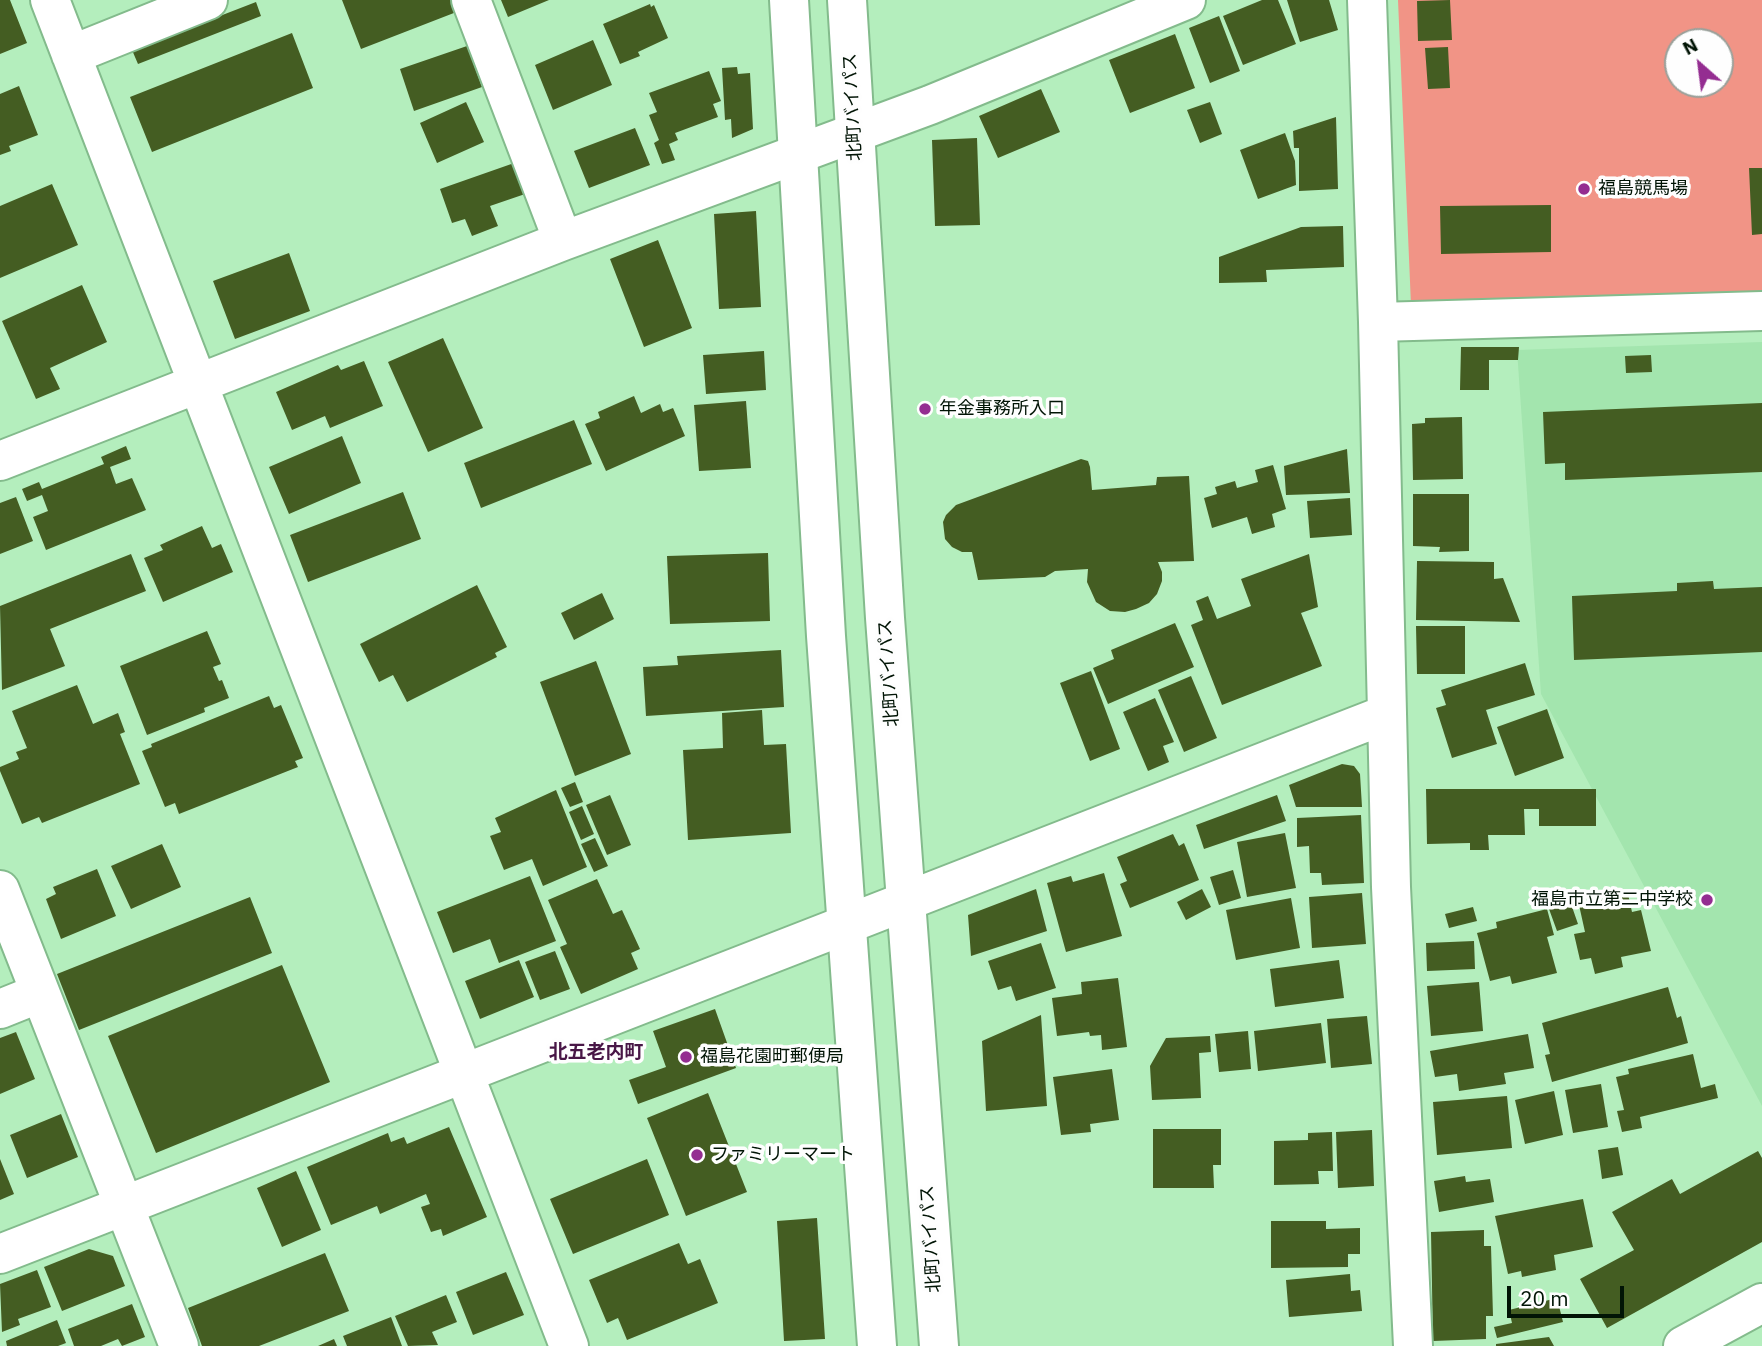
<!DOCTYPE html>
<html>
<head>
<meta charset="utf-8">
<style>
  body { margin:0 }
  #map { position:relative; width:1762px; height:1346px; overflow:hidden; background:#b4eebd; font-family:"IBM Plex Sans",sans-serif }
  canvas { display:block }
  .north { position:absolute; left:1664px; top:28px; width:70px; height:70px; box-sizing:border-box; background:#fefefe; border:2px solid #99a09a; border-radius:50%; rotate:332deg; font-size:19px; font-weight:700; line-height:28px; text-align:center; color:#011405 }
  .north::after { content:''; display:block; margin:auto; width:24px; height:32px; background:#942d91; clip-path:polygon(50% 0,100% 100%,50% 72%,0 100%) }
  .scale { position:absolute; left:1507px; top:1286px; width:117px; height:32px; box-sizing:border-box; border:4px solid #011405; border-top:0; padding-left:9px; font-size:21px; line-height:24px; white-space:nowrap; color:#011405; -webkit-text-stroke:5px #fefefe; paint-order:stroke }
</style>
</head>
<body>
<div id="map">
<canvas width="1762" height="1346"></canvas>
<div class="north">N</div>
<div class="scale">20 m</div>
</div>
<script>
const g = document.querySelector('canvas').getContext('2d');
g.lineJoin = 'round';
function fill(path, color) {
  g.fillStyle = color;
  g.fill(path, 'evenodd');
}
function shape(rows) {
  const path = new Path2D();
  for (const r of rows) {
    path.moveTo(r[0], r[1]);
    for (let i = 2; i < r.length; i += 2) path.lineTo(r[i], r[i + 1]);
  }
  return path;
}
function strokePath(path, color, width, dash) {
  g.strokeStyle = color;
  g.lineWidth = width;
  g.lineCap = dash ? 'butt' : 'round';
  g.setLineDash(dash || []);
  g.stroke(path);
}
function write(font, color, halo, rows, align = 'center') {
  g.font = font + ' "IBM Plex Sans","Noto Sans JP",sans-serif';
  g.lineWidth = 7;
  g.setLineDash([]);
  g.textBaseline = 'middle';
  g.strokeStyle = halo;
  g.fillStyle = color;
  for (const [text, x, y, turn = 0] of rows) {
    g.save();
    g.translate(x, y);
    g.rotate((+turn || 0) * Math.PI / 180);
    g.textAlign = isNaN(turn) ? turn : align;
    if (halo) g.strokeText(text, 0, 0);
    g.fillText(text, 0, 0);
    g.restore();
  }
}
const built = shape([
  [1762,342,1762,1106,1541,694,1517,350]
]);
const green = shape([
  [1398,0,1762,0,1762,293,1411,305],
  [1678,42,1720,42,1720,84,1678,84]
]);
const building = shape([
  [0,0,10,0,27,43,0,54],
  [342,0,455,0,459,11,361,49],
  [501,0,549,0,508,17],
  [1262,0,1278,0,1296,44,1243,65,1223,16],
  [1287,0,1329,0,1338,30,1300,42],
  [1450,0,1452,40,1418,41,1417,1],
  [256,2,261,16,138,64,132,50],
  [650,4,651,7,654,5,668,38,638,52,640,56,620,64,603,24],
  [1219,16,1240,71,1210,83,1189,28],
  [292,33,313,88,152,152,130,97],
  [1175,34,1195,88,1130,113,1109,60],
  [593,40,612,85,553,110,535,65],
  [467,46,482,87,414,111,400,69],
  [1448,47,1450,88,1428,89,1425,48],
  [737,67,738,74,750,73,753,129,732,138,731,119,725,120,722,68],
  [709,71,721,101,713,104,718,117,675,133,678,140,669,144,675,160,662,164,654,143,659,140,649,115,657,112,649,93],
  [19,86,38,135,9,146,11,151,0,155,0,94],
  [1041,89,1060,132,998,158,979,116],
  [466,102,484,142,437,163,420,123],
  [1210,102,1222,134,1200,143,1187,110],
  [1336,117,1338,189,1299,191,1299,148,1294,148,1293,131],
  [635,128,650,165,589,188,574,151],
  [1285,133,1295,161,1296,185,1258,199,1240,150],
  [977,138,980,225,935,226,932,140],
  [517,162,528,193,490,206,498,226,472,236,465,219,452,223,440,189],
  [1749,168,1762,168,1762,234,1752,235],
  [52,184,78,245,0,278,0,206],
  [1551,205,1551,252,1441,254,1440,206],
  [756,211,761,307,719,309,714,214],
  [1343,226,1344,267,1266,270,1267,282,1219,283,1219,257,1301,227],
  [658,240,692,328,644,347,610,259],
  [289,253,310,311,235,339,213,281],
  [82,285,107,342,50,368,60,389,36,399,2,321],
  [443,338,483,428,428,452,388,362],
  [1461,347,1519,347,1518,360,1489,360,1489,390,1460,390],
  [764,351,766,390,706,394,703,355],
  [1651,355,1652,372,1626,373,1625,356],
  [364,361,383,406,330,428,325,416,292,430,276,392,338,365,341,370],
  [634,396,641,413,660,404,663,412,673,408,685,436,606,471,585,424,600,418,598,412],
  [746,401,751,468,699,471,694,405],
  [1762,403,1762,472,1565,480,1565,463,1545,464,1543,412],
  [1462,417,1463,479,1413,480,1412,424,1425,423,1425,418],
  [574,420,592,464,481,508,464,463],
  [342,436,361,483,289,514,269,467],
  [126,446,131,459,110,467,116,484,132,478,146,510,46,550,33,517,48,511,42,495,27,501,22,489,39,482,42,489,104,464,101,457],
  [1347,449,1350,493,1286,495,1284,466],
  [1081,459,1088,461,1090,467,1092,490,1156,485,1157,477,1189,476,1194,561,1158,562,1162,572,1162,581,1157,594,1149,603,1136,609,1125,612,1110,611,1096,602,1087,582,1088,569,1055,571,1045,577,978,580,972,552,962,552,952,547,945,539,943,522,946,515,956,505],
  [1273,465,1286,509,1272,514,1275,527,1252,534,1247,517,1212,528,1204,498,1217,494,1215,487,1235,481,1237,488,1258,482,1255,470],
  [403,492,421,539,308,582,290,535],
  [1413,494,1469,494,1469,551,1439,552,1440,547,1413,546],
  [16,497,33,541,0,554,0,503],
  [1350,498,1352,535,1310,538,1307,501],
  [202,526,212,548,221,544,233,572,163,602,144,558,163,550,160,545],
  [768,553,770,621,670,624,667,556],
  [131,554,146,591,50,629,65,666,2,690,0,606],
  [1309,554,1318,607,1301,613,1322,666,1222,705,1191,625,1203,620,1196,601,1208,596,1217,619,1251,606,1241,579],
  [1417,561,1494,562,1494,579,1503,578,1520,622,1416,620],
  [1713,581,1714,589,1762,587,1762,652,1574,660,1572,596,1677,591,1677,583],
  [477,585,507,647,495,653,497,657,407,702,393,675,379,682,360,644],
  [602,593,614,619,574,640,561,613],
  [1175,623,1194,667,1108,704,1093,668,1114,659,1111,650],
  [1416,626,1465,626,1465,674,1417,674],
  [207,631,221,664,213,667,219,681,222,680,229,698,204,708,205,712,147,735,120,666],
  [781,650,784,707,646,716,643,667,678,665,677,656],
  [596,661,631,754,575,776,540,682],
  [1525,663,1535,695,1486,710,1497,744,1452,758,1436,708,1446,705,1441,690],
  [1091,671,1120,749,1090,761,1060,683],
  [1191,676,1217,738,1184,752,1158,690],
  [77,685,93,724,118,713,125,732,120,734,140,784,42,823,39,817,22,824,0,771,0,767,19,759,16,752,27,748,12,711],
  [269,696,274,708,281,705,303,758,295,761,298,767,179,814,175,803,165,807,142,751,152,747,151,744],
  [1155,698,1174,742,1163,746,1169,762,1148,771,1123,712],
  [1547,709,1564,758,1515,776,1497,727],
  [762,710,764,745,786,744,791,833,688,840,683,750,723,748,722,713],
  [1342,764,1354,766,1360,774,1362,807,1296,807,1289,785],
  [575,782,583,802,570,807,561,788],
  [1426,789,1596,789,1596,826,1539,826,1539,809,1524,809,1525,835,1488,835,1489,850,1470,850,1470,843,1427,844],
  [556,790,587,867,543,886,532,859,504,870,490,836,501,832,495,818],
  [610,795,631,845,607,855,586,805],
  [1277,795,1286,821,1204,849,1196,825],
  [582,806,594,834,581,840,569,812],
  [1361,815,1364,883,1322,885,1321,873,1310,873,1309,846,1297,847,1297,818],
  [1285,833,1296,888,1247,897,1237,842],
  [1173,834,1179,846,1184,843,1199,880,1130,908,1120,884,1127,881,1117,857],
  [595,838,608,866,594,872,581,844],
  [162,844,181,887,131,909,111,866],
  [97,869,116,916,61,939,46,899,56,894,53,887],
  [1233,870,1241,898,1219,905,1210,877],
  [1104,873,1122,936,1066,952,1047,883,1071,876,1073,882],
  [530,876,556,941,499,963,490,939,453,953,437,912],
  [597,879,613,914,622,910,640,949,631,953,638,969,581,994,560,947,567,944,548,900],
  [1036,889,1047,931,971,956,968,915],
  [1202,889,1211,907,1186,920,1177,902],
  [1362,893,1366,944,1312,948,1309,897],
  [1628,894,1632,912,1641,910,1651,951,1621,957,1623,967,1595,974,1591,958,1580,960,1574,934,1585,932,1579,905],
  [250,897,272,953,79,1030,57,974],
  [1291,898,1300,948,1236,960,1226,910],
  [1570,901,1578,924,1557,931,1549,909],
  [1473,907,1477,921,1449,928,1445,914],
  [1547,909,1554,935,1547,937,1557,973,1512,984,1510,976,1490,981,1477,933,1497,928,1496,922],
  [1474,941,1475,969,1427,971,1426,943],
  [1041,943,1056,988,1016,1001,1011,986,998,990,988,961],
  [555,951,570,989,540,1000,525,962],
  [519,960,534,997,480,1019,465,981],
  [1339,960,1344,998,1275,1007,1270,969],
  [282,965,330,1082,156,1153,108,1036],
  [1118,978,1127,1047,1102,1050,1101,1035,1090,1036,1089,1032,1057,1036,1052,998,1082,994,1081,982],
  [1479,982,1483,1031,1431,1036,1427,986],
  [1668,987,1677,1018,1681,1016,1688,1043,1552,1082,1545,1055,1550,1054,1542,1023],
  [715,1009,736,1068,638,1104,629,1080,666,1067,653,1031],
  [1041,1015,1047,1106,986,1111,982,1041],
  [1367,1016,1372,1064,1331,1068,1327,1019],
  [1321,1023,1326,1063,1258,1071,1254,1031],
  [1248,1031,1251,1069,1219,1072,1215,1034],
  [16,1032,35,1079,0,1094,0,1038],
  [1528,1034,1534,1068,1504,1073,1506,1084,1459,1091,1457,1074,1435,1077,1430,1051],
  [1210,1036,1211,1052,1199,1053,1201,1098,1152,1100,1150,1066,1166,1038],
  [1693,1054,1701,1088,1715,1084,1718,1098,1640,1117,1642,1128,1622,1132,1617,1111,1624,1110,1616,1077,1629,1074,1628,1069],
  [1112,1069,1119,1120,1090,1124,1091,1132,1061,1135,1053,1077],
  [1601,1084,1608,1127,1573,1133,1565,1090],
  [1554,1091,1563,1135,1525,1144,1515,1100],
  [708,1093,747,1192,686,1216,647,1118],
  [1507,1096,1512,1148,1437,1155,1433,1102],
  [61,1114,78,1157,27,1178,10,1135],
  [449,1127,487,1217,443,1236,441,1229,431,1232,421,1207,430,1204,426,1194,380,1214,377,1206,331,1225,307,1167,388,1133,391,1142,404,1137,407,1144],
  [1153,1129,1221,1129,1221,1165,1213,1165,1214,1188,1153,1188],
  [1372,1130,1374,1186,1338,1188,1336,1132],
  [1332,1132,1333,1171,1318,1171,1319,1184,1274,1185,1274,1141,1308,1140,1308,1133],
  [1618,1147,1623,1175,1602,1179,1598,1150],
  [1758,1151,1762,1158,1762,1242,1607,1328,1580,1279,1634,1250,1612,1212,1672,1179,1680,1194],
  [0,1159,14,1194,0,1200],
  [647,1159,669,1215,573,1254,550,1199],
  [296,1171,321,1230,282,1247,257,1188],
  [1465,1176,1466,1182,1490,1179,1494,1202,1439,1212,1434,1181],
  [1583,1199,1593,1247,1554,1255,1556,1270,1522,1277,1521,1271,1508,1274,1495,1216],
  [817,1218,825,1339,784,1341,777,1221],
  [1271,1221,1326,1221,1326,1229,1360,1228,1360,1254,1348,1254,1348,1267,1271,1268],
  [1484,1230,1484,1246,1491,1246,1493,1316,1486,1316,1486,1339,1433,1341,1431,1232],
  [679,1243,688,1264,700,1259,718,1303,627,1340,618,1318,607,1323,589,1280],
  [89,1249,113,1256,125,1286,62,1311,44,1267],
  [325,1253,349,1311,259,1346,202,1346,188,1308],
  [37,1270,51,1307,18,1319,20,1325,2,1332,0,1284],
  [506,1272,524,1315,473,1335,456,1292],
  [1350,1274,1351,1291,1360,1290,1362,1311,1289,1317,1286,1280],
  [446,1295,457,1322,432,1332,438,1345,408,1346,395,1316],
  [1557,1298,1563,1322,1497,1338,1494,1327,1512,1323,1509,1310],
  [132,1304,145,1337,122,1346,118,1339,101,1346,74,1346,68,1329],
  [391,1317,402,1346,347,1346,343,1336],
  [57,1320,66,1343,58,1346,7,1346,6,1341],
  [1549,1337,1554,1346,1496,1346,1496,1344],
  [334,1339,337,1346,318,1346]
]);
const minor = shape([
  [50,0,569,1346],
  [471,0,563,241],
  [1367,0,1378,322,1391,887,1413,1346],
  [71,55,208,0],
  [1378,322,1762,311],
  [0,461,563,241,930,105,1186,0],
  [0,890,179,1346],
  [0,1009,40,993],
  [0,1254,1387,714],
  [1683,1346,1762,1303]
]);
const highway = shape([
  [789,0,826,636,877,1346],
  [847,0,885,618,939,1346]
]);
const markers = [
  [1584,189,7,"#942d91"],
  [925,409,7,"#942d91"],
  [1707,900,7,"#942d91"],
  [686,1057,7,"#942d91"],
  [697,1155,7,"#942d91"]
];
const streetNames = [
  ["北町バイパス",853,107,-93],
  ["北町バイパス",889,673,-94],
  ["北町バイパス",931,1239,-94]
];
const poiNames = [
  ["福島競馬場",1598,189],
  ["年金事務所入口",939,409],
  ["福島市立第二中学校",1693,900,"right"],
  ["福島花園町郵便局",700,1057],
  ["ファミリーマート",711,1155]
];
const neighbourhoodNames = [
  ["北五老内町",596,1053]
];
fill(built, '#a3e5ae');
fill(green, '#f19486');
fill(building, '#445d22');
strokePath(minor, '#83bb8c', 42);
strokePath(highway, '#83bb8c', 42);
strokePath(minor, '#fff', 38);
strokePath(highway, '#fff', 38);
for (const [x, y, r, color] of markers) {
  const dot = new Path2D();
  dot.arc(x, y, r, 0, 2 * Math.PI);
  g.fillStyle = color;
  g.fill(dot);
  strokePath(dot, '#fefefe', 2.5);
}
write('18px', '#011405', '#fefefe', streetNames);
write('18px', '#011405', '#fefefe', poiNames, 'left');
write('bold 19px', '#481646', '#fefefe', neighbourhoodNames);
</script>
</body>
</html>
